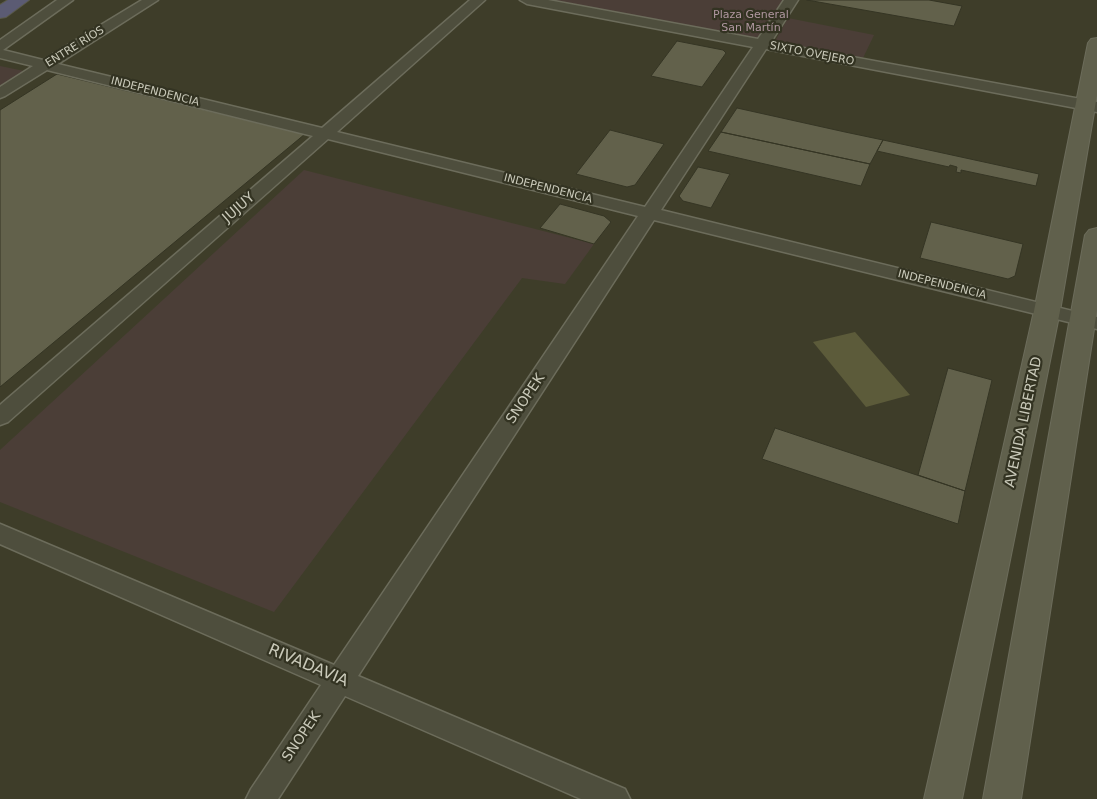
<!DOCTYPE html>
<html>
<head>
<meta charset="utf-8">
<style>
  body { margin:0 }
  canvas { display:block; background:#3e3d29 }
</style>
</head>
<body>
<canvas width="1097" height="799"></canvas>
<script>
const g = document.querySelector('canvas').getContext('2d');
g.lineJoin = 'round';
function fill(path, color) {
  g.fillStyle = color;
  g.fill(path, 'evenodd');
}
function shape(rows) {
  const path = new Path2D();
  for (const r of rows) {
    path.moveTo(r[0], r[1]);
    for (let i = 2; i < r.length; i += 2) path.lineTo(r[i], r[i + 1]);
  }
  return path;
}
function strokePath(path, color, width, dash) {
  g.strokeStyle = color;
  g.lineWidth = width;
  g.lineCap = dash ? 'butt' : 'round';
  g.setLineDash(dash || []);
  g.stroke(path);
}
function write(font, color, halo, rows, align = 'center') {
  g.font = font + ' "DejaVu Sans",sans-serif';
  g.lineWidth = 4.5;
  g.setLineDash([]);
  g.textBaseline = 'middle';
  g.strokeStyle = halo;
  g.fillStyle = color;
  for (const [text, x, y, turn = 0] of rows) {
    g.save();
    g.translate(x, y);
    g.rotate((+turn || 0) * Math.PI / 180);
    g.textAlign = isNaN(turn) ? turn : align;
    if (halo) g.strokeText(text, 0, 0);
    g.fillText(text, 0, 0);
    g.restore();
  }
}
const green = shape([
  [527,0,791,0,761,44],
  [788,18,874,35,863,58,775,41],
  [0,66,24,71,0,86],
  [304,170,594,244,565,284,522,278,274,612,0,502,0,450]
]);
const water = shape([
  [855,332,910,395,866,407,813,342]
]);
const building = shape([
  [807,0,929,0,962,6,954,26,807,0],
  [677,41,723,50,726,53,702,87,651,76,677,41],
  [57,74,305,134,0,387,0,110,57,74],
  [737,108,845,132,883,140,870,164,721,132,737,108],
  [610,130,664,144,635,185,627,187,576,174,610,130],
  [721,132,870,164,861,186,708,151,721,132],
  [883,140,1039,174,1036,186,961,170,961,173,956,172,957,167,950,165,949,167,877,151,883,140],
  [698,167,730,174,711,208,683,201,679,196,698,167],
  [560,204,604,216,611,222,594,244,540,228,560,204],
  [931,222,1023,244,1015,276,1008,279,920,258,931,222],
  [948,368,992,380,965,491,918,475,948,368],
  [775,428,965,491,958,524,762,459,775,428]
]);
const street = shape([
  [57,0,73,0,3,50,43,60,142,0,158,0,58,64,322,128,470,0,485,0,337,132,645,207,753,47,527,4,520,0,548,0,758,39,784,0,798,0,771,42,1097,102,1097,112,766,49,661,210,1097,317,1097,329,654,220,358,676,625,789,630,799,581,799,345,696,278,799,246,799,251,789,321,685,0,544,0,524,334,665,638,216,328,139,8,422,0,425,0,405,313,136,47,70,5,96,0,98,0,87,33,66,0,58,0,40,57,0]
]);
const secondary = shape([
  [1097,38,1097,95,1060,311,962,799,924,799,1034,311,1088,43,1091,39,1097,38],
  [1097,228,1097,310,1021,799,983,799,1085,235,1089,230,1097,228]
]);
const highway = shape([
  [8,0,29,0,6,17,0,18,0,5,8,0]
]);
const farParknames = [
  ["Plaza General",751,15],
  ["San Martín",751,28]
];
const farStreetnames = [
  ["ENTRE RÍOS",75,47,-32],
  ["SIXTO OVEJERO",812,54,11],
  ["INDEPENDENCIA",155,92,14],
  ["INDEPENDENCIA",548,189,14],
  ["INDEPENDENCIA",942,285,14]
];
const streetNames = [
  ["JUJUY",239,208,-41],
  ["SNOPEK",526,399,-56],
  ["AVENIDA LIBERTAD",1024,422,-78],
  ["SNOPEK",302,737,-56]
];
const nearStreetnames = [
  ["RIVADAVIA",308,666,23]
];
fill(green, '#4b3e37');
fill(water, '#5c5b3a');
fill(building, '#62614b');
strokePath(building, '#353524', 1);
strokePath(street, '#6c6c5b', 3);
strokePath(secondary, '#6c6c5b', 2);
strokePath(highway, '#595948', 2);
fill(street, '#4e4e3d');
fill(secondary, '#60604c');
fill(highway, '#5b5b73');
write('11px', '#b097a0', '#332', farParknames);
write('11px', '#c9c9b9', '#332', farStreetnames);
write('14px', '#c9c9b9', '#332', streetNames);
write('16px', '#c9c9b9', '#332', nearStreetnames);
</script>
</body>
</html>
